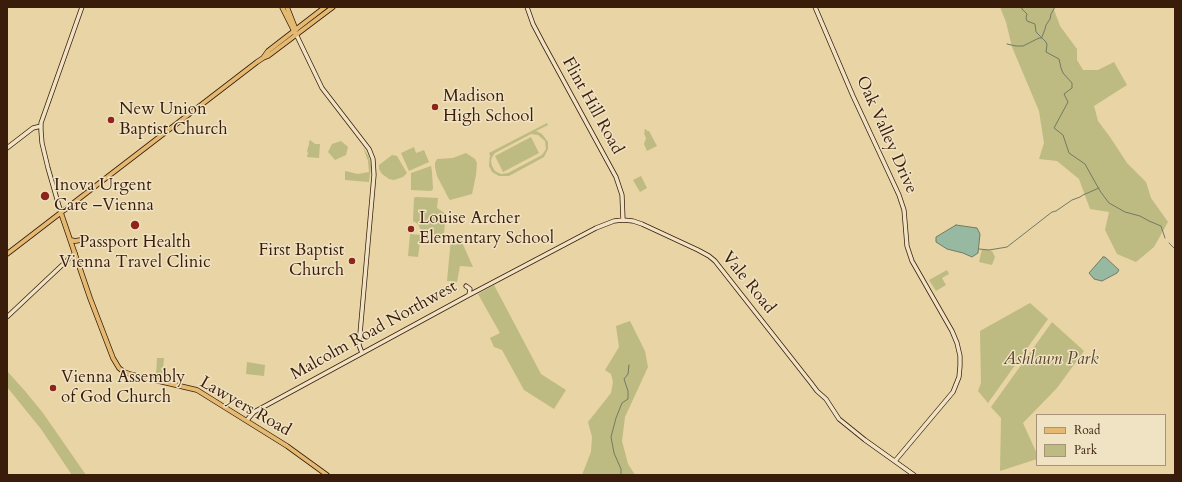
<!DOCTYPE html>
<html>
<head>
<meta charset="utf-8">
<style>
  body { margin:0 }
  #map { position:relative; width:1182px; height:482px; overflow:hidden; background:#e8d4a4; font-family:Cardo,serif }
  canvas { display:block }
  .frame { position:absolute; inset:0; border:8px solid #3a1c0b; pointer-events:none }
  .legend { position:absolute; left:1036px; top:414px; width:130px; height:52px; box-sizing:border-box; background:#f0e3c4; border:1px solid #a7937a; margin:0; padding:5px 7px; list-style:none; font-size:12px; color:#3a1c0b }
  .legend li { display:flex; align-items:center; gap:8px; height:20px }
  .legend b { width:20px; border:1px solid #a7937a }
</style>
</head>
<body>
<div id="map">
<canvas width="1182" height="482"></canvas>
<div class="frame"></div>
<ul class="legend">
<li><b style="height:5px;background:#e4ba72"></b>Road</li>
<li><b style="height:11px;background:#bdbb81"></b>Park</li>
</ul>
</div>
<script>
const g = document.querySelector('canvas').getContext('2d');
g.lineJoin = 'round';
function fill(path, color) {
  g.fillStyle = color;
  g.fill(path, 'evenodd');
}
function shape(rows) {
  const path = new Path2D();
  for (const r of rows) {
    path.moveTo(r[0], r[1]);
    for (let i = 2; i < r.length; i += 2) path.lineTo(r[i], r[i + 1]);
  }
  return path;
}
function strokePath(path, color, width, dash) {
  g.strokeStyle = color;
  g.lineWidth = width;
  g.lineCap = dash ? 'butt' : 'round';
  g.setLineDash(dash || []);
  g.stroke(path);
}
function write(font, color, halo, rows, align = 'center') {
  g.font = font + ' Cardo,serif';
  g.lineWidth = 3;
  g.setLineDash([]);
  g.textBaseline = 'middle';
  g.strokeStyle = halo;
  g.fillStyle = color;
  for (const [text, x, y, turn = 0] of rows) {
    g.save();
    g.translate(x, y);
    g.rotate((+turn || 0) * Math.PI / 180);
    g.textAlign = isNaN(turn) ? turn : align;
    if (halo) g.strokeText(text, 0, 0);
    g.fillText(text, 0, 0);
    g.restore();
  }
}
const green = shape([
  [1000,7,1053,7,1060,26,1077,49,1077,60,1083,70,1098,70,1114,62,1127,85,1094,106,1098,121,1110,137,1127,163,1146,182,1151,198,1168,222,1154,247,1136,262,1117,254,1105,230,1109,212,1090,209,1079,179,1057,161,1039,159,1044,143,1039,111,1012,47,1006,22],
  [547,123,548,125,536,131,542,134,548,142,548,149,544,157,509,176,499,176,492,172,489,166,490,155,489,153],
  [531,134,538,135,545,141,546,149,542,155,508,173,501,174,495,171,492,166,491,161,492,157,495,153],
  [646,129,647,131,649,131,657,146,647,151,644,144,646,138,644,133,645,132,644,130],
  [531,137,539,153,503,172,495,156],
  [310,140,315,144,320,144,319,158,307,157,308,153,307,151,309,144,309,142],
  [341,141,348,147,346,155,335,160,328,152,332,144],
  [363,147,369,157,371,166,369,182,345,180,345,171,358,174,369,172,368,161],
  [414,147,416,153,424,150,429,162,409,171,401,153],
  [466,153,475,159,477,163,476,175,472,194,450,200,449,199,437,176,435,167,435,163,437,159,453,158],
  [392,155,397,156,407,173,403,177,394,180,389,179,382,174,379,169,379,165],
  [431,166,432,172,433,189,431,191,411,190,411,173],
  [641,176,647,188,640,192,633,180],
  [416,197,438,198,437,208,446,214,444,233,442,235,422,233,418,224,413,221,414,198],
  [410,234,421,235,418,257,408,256],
  [451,238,460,238,473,267,460,266,457,282,447,281],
  [982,249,992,251,995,257,992,265,979,262],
  [947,270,949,274,942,278,946,285,936,291,929,280],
  [494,285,541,374,566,390,554,409,524,390,502,350,494,347,490,338,500,333,478,294],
  [1030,303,1048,319,988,403,978,391,981,383,980,331],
  [630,321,645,351,648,367,625,417,622,441,628,464,635,475,582,475,591,452,592,437,588,422,611,393,613,382,611,374,605,370,619,347,616,326],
  [1052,322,1084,351,1057,388,1023,423,1037,454,1037,459,1000,471,1001,418,991,407],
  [157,358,164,358,162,379,158,378,156,376],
  [247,362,265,365,264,376,246,374],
  [7,371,25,391,43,413,86,475,72,475,41,429,7,387]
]);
const water = shape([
  [956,225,977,228,980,234,978,253,972,257,963,253,947,249,936,242,936,237,956,225],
  [1103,257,1105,257,1119,270,1117,273,1102,281,1094,279,1089,273,1103,257]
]);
const stream = shape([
  [1022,7,1022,9,1027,14,1026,18,1027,21,1035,24,1036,32,1046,42,1047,45,1046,52,1059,59,1061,68,1063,73,1072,83,1072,88,1064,94,1068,102,1054,128,1063,135,1069,153,1085,164,1100,191,1109,203,1125,212,1140,216,1149,221,1161,226,1165,238],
  [1042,37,1045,29,1046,25,1050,19,1051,14,1055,7],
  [1007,44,1016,46,1023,46,1039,38,1042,38],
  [1169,243,1175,249],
  [979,249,989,250,1007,247,1052,212,1056,211,1072,200,1080,197,1083,195,1099,188],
  [621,475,621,469,614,453,611,437,616,418,622,403,628,399,628,391,624,379,628,374,629,365]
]);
const secondary = shape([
  [527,7,533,24,543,43,616,177,622,195,623,220],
  [815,7,853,96,899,195,904,210,907,246,912,261,952,331,957,343,960,356,960,366,959,377,953,392,895,461],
  [296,34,322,88,369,149,373,159,374,175,359,345,362,353],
  [7,148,33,128,41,126],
  [61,213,48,168,42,143,41,131,41,123,82,7],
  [466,286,470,289,469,295],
  [7,317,75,253],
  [247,420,254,412,469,295,596,228,614,221,623,220,633,221,642,224,698,250,709,256,715,261,811,383,817,391,826,399,839,419,865,440,914,475]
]);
const primary = shape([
  [282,7,295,33],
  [287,7,296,30],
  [263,58,268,56,333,7],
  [61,213,90,298,113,358,119,368,124,372,133,375,197,390,287,446,327,475],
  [71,240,75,241,81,240],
  [7,254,257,62,263,58,268,51,325,7]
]);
const markers = [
  [435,107,4,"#8f2418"],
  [111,120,4,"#8f2418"],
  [45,196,5,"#8f2418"],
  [135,225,5,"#8f2418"],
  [411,229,4,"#8f2418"],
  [352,261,4,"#8f2418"],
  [53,388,4,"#8f2418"]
];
const poiNames = [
  ["Madison",443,97],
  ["High School",443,117],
  ["New Union",119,110],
  ["Baptist Church",119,130],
  ["Inova Urgent",54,186],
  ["Care –Vienna",54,206],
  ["Louise Archer",419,219],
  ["Elementary School",419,239],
  ["Passport Health",135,243,"center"],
  ["Vienna Travel Clinic",135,263,"center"],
  ["First Baptist",344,251,"right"],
  ["Church",344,271,"right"],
  ["Vienna Assembly",61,378],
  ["of God Church",61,398]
];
const streetNames = [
  ["Flint Hill Road",592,106,61],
  ["Oak Valley Drive",886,135,66],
  ["Vale Road",748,283,51],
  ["Malcolm Road Northwest",374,331,-29],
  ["Lawyers Road",245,407,30]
];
const parkNames = [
  ["Ashlawn Park",1051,360]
];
fill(green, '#bdbb81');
fill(water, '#98b9a1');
strokePath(water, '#727a65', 1);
strokePath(stream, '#727a65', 1);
strokePath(secondary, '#3a1c0b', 5);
strokePath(primary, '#3a1c0b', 5.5);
strokePath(secondary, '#f0e3c4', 3.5);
strokePath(primary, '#e4ba72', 4);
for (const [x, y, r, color] of markers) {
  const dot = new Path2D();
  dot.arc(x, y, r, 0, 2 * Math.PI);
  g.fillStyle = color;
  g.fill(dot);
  strokePath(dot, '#f0e3c4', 1.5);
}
write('17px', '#3a1c0b', '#f0e3c4', poiNames, 'left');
write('17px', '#3a1c0b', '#f0e3c4', streetNames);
write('italic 17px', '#5b4428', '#f0e3c4', parkNames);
</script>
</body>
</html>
